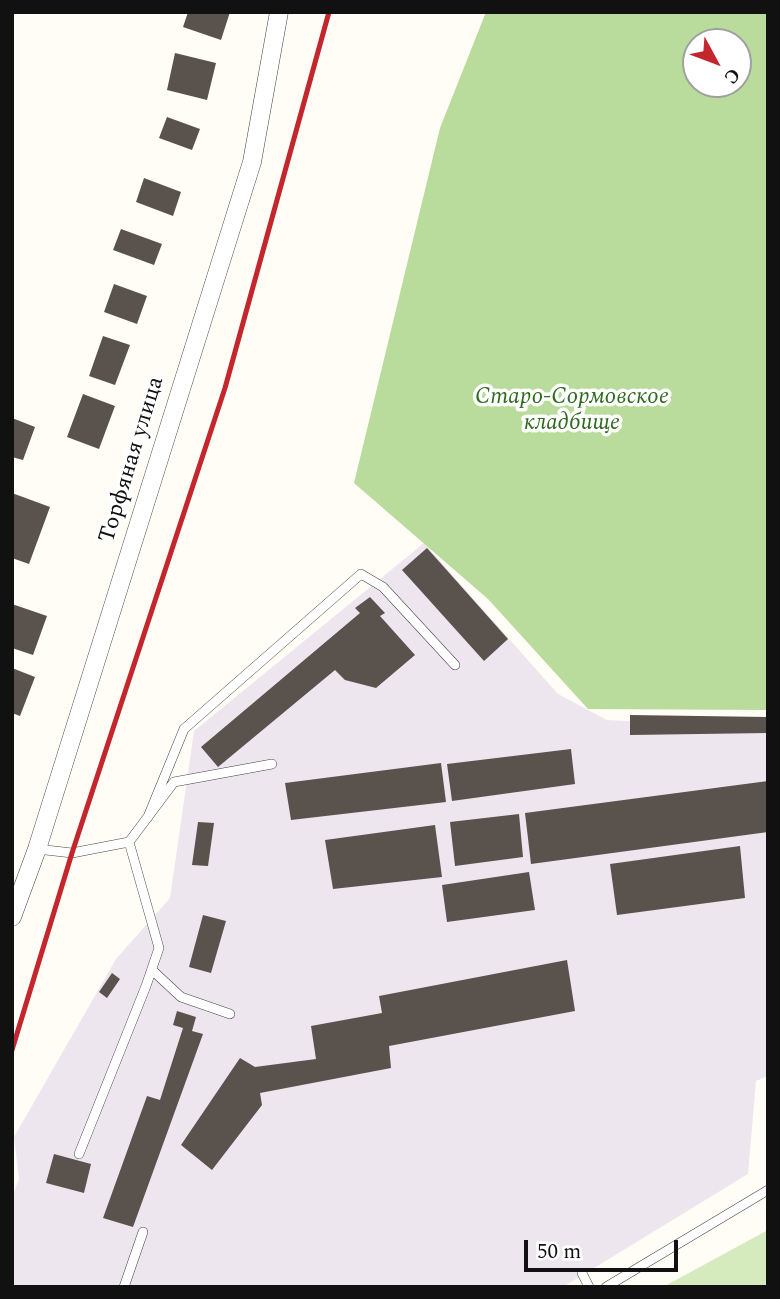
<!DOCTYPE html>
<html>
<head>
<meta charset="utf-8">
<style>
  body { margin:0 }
  #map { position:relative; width:780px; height:1299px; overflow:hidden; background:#fffdf5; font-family:Spectral,serif }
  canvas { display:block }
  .frame { position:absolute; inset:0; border:14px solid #111; pointer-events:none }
  .north { position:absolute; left:682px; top:28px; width:70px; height:70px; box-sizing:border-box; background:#fff; border:2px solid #a0a0a0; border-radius:50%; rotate:131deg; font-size:19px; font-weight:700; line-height:28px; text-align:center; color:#111 }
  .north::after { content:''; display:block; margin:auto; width:24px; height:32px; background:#c4262e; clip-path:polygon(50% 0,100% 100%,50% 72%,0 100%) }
  .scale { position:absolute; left:524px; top:1240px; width:154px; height:32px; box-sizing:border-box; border:4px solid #111; border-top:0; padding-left:9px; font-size:21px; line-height:24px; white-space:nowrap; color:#111; -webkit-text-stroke:5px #fff; paint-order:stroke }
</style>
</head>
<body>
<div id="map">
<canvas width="780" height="1299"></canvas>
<div class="frame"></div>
<div class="north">С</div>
<div class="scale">50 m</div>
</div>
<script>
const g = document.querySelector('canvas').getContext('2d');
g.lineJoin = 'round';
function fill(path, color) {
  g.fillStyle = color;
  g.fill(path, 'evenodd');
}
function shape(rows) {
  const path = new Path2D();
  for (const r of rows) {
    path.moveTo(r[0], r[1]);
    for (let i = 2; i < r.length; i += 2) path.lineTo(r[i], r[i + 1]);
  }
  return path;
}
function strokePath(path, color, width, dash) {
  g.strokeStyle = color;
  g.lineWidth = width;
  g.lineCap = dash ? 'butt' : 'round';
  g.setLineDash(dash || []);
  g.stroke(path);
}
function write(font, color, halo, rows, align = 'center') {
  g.font = font + ' Spectral,serif';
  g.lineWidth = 7;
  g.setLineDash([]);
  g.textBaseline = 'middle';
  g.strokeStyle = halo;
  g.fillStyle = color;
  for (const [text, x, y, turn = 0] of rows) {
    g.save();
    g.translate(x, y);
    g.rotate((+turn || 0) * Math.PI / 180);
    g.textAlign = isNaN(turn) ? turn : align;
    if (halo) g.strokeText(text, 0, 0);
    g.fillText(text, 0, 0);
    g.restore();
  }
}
const industrial = shape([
  [424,543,558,694,607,720,768,729,768,1076,756,1081,748,1174,563,1287,12,1287,12,1197,19,1179,14,1137,116,959,170,898,194,731]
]);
const green = shape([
  [768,1230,768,1287,663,1287]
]);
const forest = shape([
  [486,12,768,12,768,710,588,709,488,599,354,483,440,128],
  [696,42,738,42,738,84,696,84]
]);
const building = shape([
  [188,12,230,12,221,40,183,27],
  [175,53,216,63,207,100,167,90],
  [167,117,200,129,192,150,159,138],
  [144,178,181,192,173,216,136,202],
  [121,229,162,244,154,265,113,250],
  [114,284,147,296,137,324,104,312],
  [103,336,130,345,115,385,89,376],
  [83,394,115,406,99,449,67,437],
  [12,418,35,427,23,460,12,457],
  [12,493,50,507,29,564,12,558],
  [427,548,508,639,484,661,402,570],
  [370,597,385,613,380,616,415,655,376,688,345,680,335,670,218,767,201,747,360,613,355,608],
  [12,604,47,616,33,655,12,648],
  [12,668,35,677,20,716,12,713],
  [630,715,768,717,768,733,630,735],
  [571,749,575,784,452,801,447,764],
  [441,763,446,802,291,820,285,783],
  [768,781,768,832,531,864,525,813],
  [519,814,523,857,455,866,450,822],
  [198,822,214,823,208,866,192,865],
  [435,825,442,877,333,889,325,840],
  [740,846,745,898,617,915,610,864],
  [529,872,535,910,447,922,442,885],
  [203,915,226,921,211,973,189,967],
  [567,960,575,1011,389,1046,391,1068,260,1093,262,1105,212,1170,181,1145,240,1058,255,1067,316,1059,311,1026,382,1013,379,996],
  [112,973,120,979,107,998,99,992],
  [177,1011,196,1017,192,1031,203,1034,133,1227,103,1218,147,1096,160,1100,183,1028,173,1025],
  [54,1154,91,1164,84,1193,46,1183]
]);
const service = shape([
  [148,817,184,729,361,574,383,587,455,665],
  [37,849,72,853,129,842,174,782,272,764],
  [152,970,181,997,230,1014],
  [79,1154,146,986,159,948,129,842],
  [582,1273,589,1287],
  [124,1287,143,1232],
  [606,1287,768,1190]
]);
const minor = shape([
  [12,917,37,849,252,162,279,12]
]);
const rail = shape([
  [12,1050,72,853,225,388,329,12]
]);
const parkNames = [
  ["Старо-Сормовское",572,398],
  ["кладбище",572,424]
];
const streetNames = [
  ["Торфяная улица",133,460,-73]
];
fill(industrial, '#eee6ef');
fill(green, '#d5ebbd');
fill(forest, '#b9dc9c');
fill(building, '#5a524d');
strokePath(service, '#444', 10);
strokePath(minor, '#444', 19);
strokePath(service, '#fff', 9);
strokePath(minor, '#fff', 18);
strokePath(rail, '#c4262e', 5);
write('italic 23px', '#2f6b1f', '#fff', parkNames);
write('23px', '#111', '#fff', streetNames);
</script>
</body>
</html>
